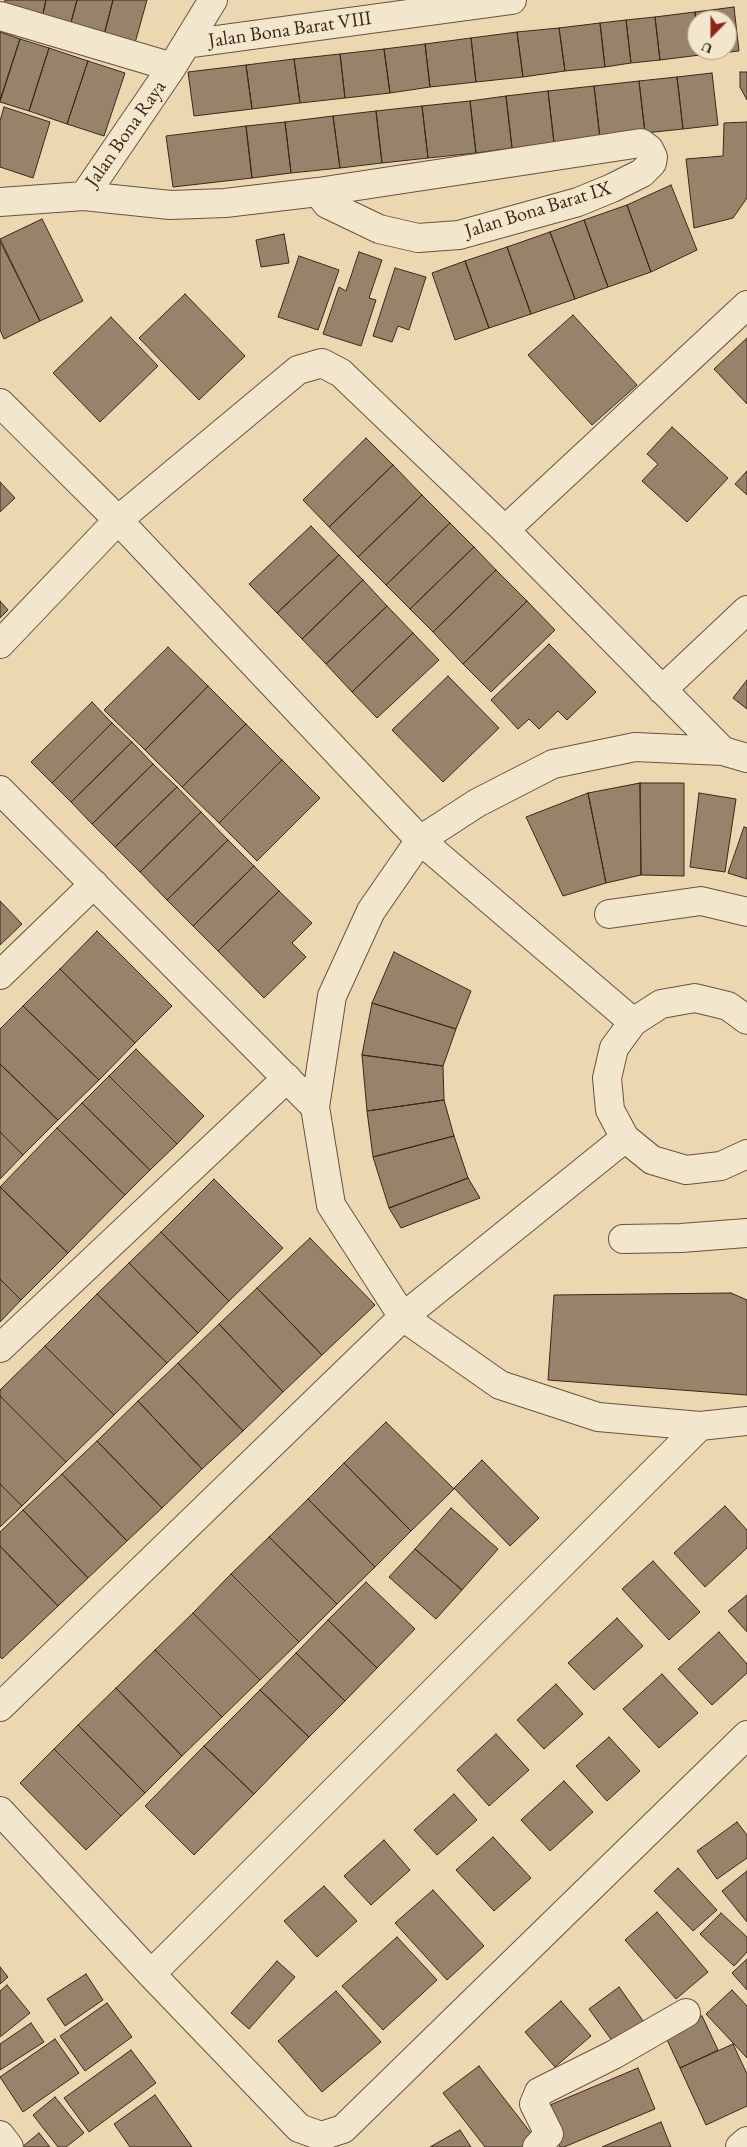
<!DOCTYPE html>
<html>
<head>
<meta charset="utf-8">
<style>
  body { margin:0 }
  #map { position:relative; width:747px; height:2147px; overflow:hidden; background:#ebd8b1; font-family:"EB Garamond",serif }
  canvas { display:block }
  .north { position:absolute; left:687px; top:10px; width:50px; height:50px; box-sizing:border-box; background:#f2e6cc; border:1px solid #aa9a85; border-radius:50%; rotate:202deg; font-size:14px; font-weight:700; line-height:20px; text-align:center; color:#3d271b }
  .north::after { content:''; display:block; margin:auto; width:18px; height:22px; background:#8f2418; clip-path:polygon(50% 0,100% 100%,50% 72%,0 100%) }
</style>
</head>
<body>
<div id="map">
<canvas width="747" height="2147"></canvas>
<div class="north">U</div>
</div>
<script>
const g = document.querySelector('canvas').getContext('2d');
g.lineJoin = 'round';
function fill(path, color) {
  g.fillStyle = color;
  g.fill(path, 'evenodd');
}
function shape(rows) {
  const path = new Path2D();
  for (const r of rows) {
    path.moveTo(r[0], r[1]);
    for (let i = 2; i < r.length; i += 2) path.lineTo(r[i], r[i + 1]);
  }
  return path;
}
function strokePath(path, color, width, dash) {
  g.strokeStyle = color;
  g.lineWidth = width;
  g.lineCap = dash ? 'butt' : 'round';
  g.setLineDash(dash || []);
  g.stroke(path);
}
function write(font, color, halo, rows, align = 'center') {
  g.font = font + ' "EB Garamond",serif';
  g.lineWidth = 4;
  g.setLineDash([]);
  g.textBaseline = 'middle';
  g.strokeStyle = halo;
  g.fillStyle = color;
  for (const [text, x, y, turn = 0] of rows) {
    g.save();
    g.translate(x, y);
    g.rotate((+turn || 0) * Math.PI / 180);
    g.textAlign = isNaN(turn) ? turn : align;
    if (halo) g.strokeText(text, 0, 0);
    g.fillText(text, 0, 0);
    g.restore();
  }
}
const building = shape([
  [5,0,46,0,42,18,3,9,5,0],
  [46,0,77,0,70,26,42,18,46,0],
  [77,0,113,0,104,35,70,26,77,0],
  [113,0,147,0,135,43,104,35,113,0],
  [734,7,739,51,700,55,700,50,727,50,727,20,697,20,697,27,695,12,734,7],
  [695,12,697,50,700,50,700,55,660,60,655,17,695,12],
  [655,17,660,60,631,63,626,20,655,17],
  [626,20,631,63,605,67,600,23,626,20],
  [600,23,605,67,565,71,559,28,600,23],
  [559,28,565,71,523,77,517,32,559,28],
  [0,32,20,39,0,100,0,32],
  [517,32,523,77,476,82,471,38,517,32],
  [471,38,476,82,430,87,425,44,471,38],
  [20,39,49,48,29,111,0,102,20,39],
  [425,44,430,87,390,93,384,49,425,44],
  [49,48,88,61,67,124,29,111,49,48],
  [384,49,390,93,345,98,340,54,384,49],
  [340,54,345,98,300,103,294,59,340,54],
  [294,59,300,103,252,109,246,65,294,59],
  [88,61,125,73,104,136,67,124,88,61],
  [246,65,252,109,194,116,188,72,246,65],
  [740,72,747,72,747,100,740,87,740,72],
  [712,73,718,125,683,129,677,77,712,73],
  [677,77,683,129,645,133,639,81,677,77],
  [639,81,645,133,600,138,594,86,639,81],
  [594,86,600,138,554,143,548,91,594,86],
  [548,91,554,143,512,148,506,96,548,91],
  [506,96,512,148,476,153,470,101,506,96],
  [470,101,476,153,428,158,422,106,470,101],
  [422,106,428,158,382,163,376,111,422,106],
  [4,107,50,122,33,178,0,167,0,121,4,107],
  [376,111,382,163,340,168,333,116,376,111],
  [333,116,340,168,291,173,285,122,333,116],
  [285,122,291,173,252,178,246,126,285,122],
  [747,122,747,198,733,218,694,228,686,159,723,156,724,123,747,122],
  [246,126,252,178,173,187,166,136,246,126],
  [671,185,697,250,651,272,627,205,671,185],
  [627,205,651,272,608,287,584,220,627,205],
  [42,219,83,301,40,321,0,239,42,219],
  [584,220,608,287,575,299,550,232,584,220],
  [550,232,575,299,531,314,507,247,550,232],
  [284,234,289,263,261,267,256,240,284,234],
  [0,241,40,321,4,339,0,330,0,241],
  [507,247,531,314,489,328,465,261,507,247],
  [359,252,382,260,369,298,376,300,361,346,323,334,339,287,346,291,359,252],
  [299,256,339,270,318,330,278,317,299,256],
  [465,261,489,328,455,340,432,273,465,261],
  [395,268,426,277,409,330,398,326,392,342,373,336,395,268],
  [185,294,245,356,199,400,139,338,185,294],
  [573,315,637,385,592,425,528,355,573,315],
  [111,317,158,366,100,422,53,373,111,317],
  [747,338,747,404,714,369,747,338],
  [672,427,728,478,687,522,642,481,658,464,647,454,672,427],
  [366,438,393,465,329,527,303,500,366,438],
  [393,465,422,495,358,557,329,527,393,465],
  [747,471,747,495,735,484,747,471],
  [0,482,15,498,0,512,0,482],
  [422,495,450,523,386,585,358,557,422,495],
  [450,523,474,547,410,609,386,585,450,523],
  [311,526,339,555,277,613,249,584,311,526],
  [474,547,496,570,433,632,410,609,474,547],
  [339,555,363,580,302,639,277,613,339,555],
  [496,570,527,601,463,664,433,632,496,570],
  [363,580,387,606,326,664,302,639,363,580],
  [0,601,8,610,0,618,0,601],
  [527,601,555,630,491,692,463,664,527,601],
  [387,606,413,633,352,692,326,664,387,606],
  [413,633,439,660,377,718,352,692,413,633],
  [549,644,596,692,567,720,558,711,539,729,529,719,518,729,491,700,549,644],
  [168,647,208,686,145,750,104,710,168,647],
  [448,676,499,728,443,782,392,730,448,676],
  [747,680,747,709,733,698,747,680],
  [208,686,246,724,182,787,145,750,208,686],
  [92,702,112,723,52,783,31,762,92,702],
  [112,723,132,742,71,802,52,783,112,723],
  [246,724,282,760,219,823,182,787,246,724],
  [132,742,153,764,92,824,71,802,132,742],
  [282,760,320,798,257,861,219,823,282,760],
  [153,764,177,787,115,847,92,824,153,764],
  [640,783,684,783,684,876,641,875,640,783],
  [640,783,641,875,606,883,588,793,640,783],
  [177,787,201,812,140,872,115,847,177,787],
  [588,793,606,883,563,896,526,817,588,793],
  [699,793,736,799,725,872,690,867,699,793],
  [201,812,228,840,167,900,140,872,201,812],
  [744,827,747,828,747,879,728,873,744,827],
  [228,840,254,866,193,926,167,900,228,840],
  [254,866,279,891,218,951,193,926,254,866],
  [279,891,312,923,292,943,306,957,264,998,218,951,279,891],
  [0,901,22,924,0,945,0,901],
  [97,931,172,1006,135,1043,60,969,97,931],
  [394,952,471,991,456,1029,372,1003,394,952],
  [60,969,135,1043,99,1080,23,1006,60,969],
  [372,1003,456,1029,443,1066,362,1055,372,1003],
  [23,1006,99,1080,58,1120,0,1064,0,1029,23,1006],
  [136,1049,204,1116,177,1144,109,1076,136,1049],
  [362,1055,443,1066,444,1100,367,1111,362,1055],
  [0,1064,58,1120,23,1155,0,1132,0,1064],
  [109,1076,177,1144,150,1170,82,1103,109,1076],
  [444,1100,454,1136,373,1157,367,1111,444,1100],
  [82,1103,150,1170,125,1195,57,1128,82,1103],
  [57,1128,125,1195,68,1253,0,1187,57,1128],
  [0,1132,23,1155,0,1179,0,1132],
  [454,1136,468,1178,389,1208,373,1157,454,1136],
  [468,1178,480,1198,401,1228,389,1208,468,1178],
  [214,1179,283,1248,229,1301,161,1232,214,1179],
  [0,1187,68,1253,21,1300,0,1279,0,1187],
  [161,1232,229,1301,198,1333,129,1263,161,1232],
  [310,1238,375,1305,322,1355,257,1288,310,1238],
  [129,1263,198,1333,167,1363,97,1294,129,1263],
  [0,1279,21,1300,0,1322,0,1279],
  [257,1288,322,1355,283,1392,219,1324,257,1288],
  [731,1293,747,1300,747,1395,548,1380,554,1295,731,1293],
  [97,1294,167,1363,114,1415,45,1346,97,1294],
  [219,1324,283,1392,243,1431,178,1363,219,1324],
  [45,1346,114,1415,66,1462,0,1396,0,1390,45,1346],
  [178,1363,243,1431,202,1469,138,1401,178,1363],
  [0,1396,66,1462,22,1506,0,1484,0,1396],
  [138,1401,202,1469,162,1508,97,1441,138,1401],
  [386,1422,454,1489,411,1531,344,1463,386,1422],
  [97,1441,162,1508,127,1541,62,1474,97,1441],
  [482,1460,539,1518,510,1546,454,1488,482,1460],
  [344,1463,411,1531,375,1567,308,1499,344,1463],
  [62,1474,127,1541,88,1578,23,1510,62,1474],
  [0,1484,22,1506,0,1527,0,1484],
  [308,1499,375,1567,337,1604,269,1537,308,1499],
  [725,1506,747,1530,747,1548,705,1587,674,1553,725,1506],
  [451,1508,498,1549,462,1590,415,1549,451,1508],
  [23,1510,88,1578,58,1606,0,1546,0,1532,23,1510],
  [269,1537,337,1604,299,1642,231,1574,269,1537],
  [0,1546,58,1606,2,1659,0,1657,0,1546],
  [415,1549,462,1590,436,1619,389,1577,415,1549],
  [653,1561,700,1612,669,1640,622,1589,653,1561],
  [231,1574,299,1642,260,1680,193,1613,231,1574],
  [366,1582,415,1629,377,1668,328,1620,366,1582],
  [747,1595,747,1632,728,1611,747,1595],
  [193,1613,260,1680,222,1717,155,1650,193,1613],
  [617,1618,643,1646,594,1690,568,1663,617,1618],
  [328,1620,377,1668,345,1701,296,1653,328,1620],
  [719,1632,747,1664,747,1673,712,1705,678,1669,719,1632],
  [155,1650,222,1717,182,1756,116,1688,155,1650],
  [296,1653,345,1701,309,1737,260,1690,296,1653],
  [662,1674,698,1713,659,1748,623,1709,662,1674],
  [556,1684,583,1714,544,1749,517,1720,556,1684],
  [116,1688,182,1756,145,1793,78,1725,116,1688],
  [260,1690,309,1737,254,1794,204,1746,260,1690],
  [78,1725,145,1793,121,1816,54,1749,78,1725],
  [496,1734,529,1770,489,1806,457,1770,496,1734],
  [609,1737,640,1771,607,1801,576,1766,609,1737],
  [204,1746,254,1794,194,1855,145,1806,204,1746],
  [54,1749,121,1816,86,1850,20,1783,54,1749],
  [564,1781,593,1812,550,1851,521,1820,564,1781],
  [454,1794,477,1820,437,1855,414,1830,454,1794],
  [737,1822,747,1835,747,1858,717,1879,697,1851,737,1822],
  [493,1837,531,1878,494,1911,456,1870,493,1837],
  [384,1840,410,1870,371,1905,344,1876,384,1840],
  [678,1868,717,1910,693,1931,654,1891,678,1868],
  [747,1871,747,1922,722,1891,747,1871],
  [324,1886,357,1921,317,1957,284,1921,324,1886],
  [433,1890,484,1946,447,1980,395,1923,433,1890],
  [657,1912,708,1972,676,1999,625,1940,657,1912],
  [721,1913,747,1937,747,1952,734,1966,700,1934,721,1913],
  [397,1937,437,1980,383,2030,342,1986,397,1937],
  [747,1959,747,1990,732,1973,747,1959],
  [277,1961,295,1977,249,2029,231,2013,277,1961],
  [0,1967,8,1977,0,1984,0,1967],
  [86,1974,103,2000,65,2026,47,1999,86,1974],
  [7,1985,30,2013,0,2037,0,1991,7,1985],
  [619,1987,646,2025,616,2046,589,2009,619,1987],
  [732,1990,747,2006,747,2058,706,2014,732,1990],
  [336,1991,381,2042,322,2092,278,2041,336,1991],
  [561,2001,591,2036,555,2067,525,2032,561,2001],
  [107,2003,132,2037,85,2071,60,2036,107,2003],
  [702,2016,718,2050,680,2068,664,2033,702,2016],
  [31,2023,44,2042,0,2070,0,2044,31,2023],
  [55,2039,79,2073,23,2112,0,2077,55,2039],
  [733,2044,747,2074,747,2106,706,2125,680,2068,733,2044],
  [131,2050,156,2083,89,2132,64,2098,131,2050],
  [479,2066,537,2141,529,2147,485,2147,443,2093,479,2066],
  [638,2068,655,2109,564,2147,560,2147,543,2108,638,2068],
  [155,2095,192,2147,130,2147,114,2124,155,2095],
  [55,2097,84,2133,66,2147,58,2147,33,2115,55,2097],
  [661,2122,671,2147,602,2147,661,2122],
  [460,2130,471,2147,430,2147,460,2130],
  [39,2133,50,2147,22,2147,39,2133]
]);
const street = shape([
  [0,16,172,67],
  [186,44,512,0],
  [84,196,170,205,225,203,318,192,641,143,649,149,653,157,652,163,642,173,612,188,578,202,459,235,418,238,379,229,327,204,318,192],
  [0,202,84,196,172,67,213,0],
  [0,403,118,520,420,840,633,1022],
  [505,530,747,305],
  [0,644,118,520,298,370,322,363,341,373,505,530,723,751],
  [662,690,747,610],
  [747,758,723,751,635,747,553,764,477,803,420,840,371,911,332,996,315,1107,331,1205,403,1317,500,1385,598,1417,700,1426,747,1421],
  [0,790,315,1107],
  [609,914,701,901,747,912],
  [0,975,94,884],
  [747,1020,728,1006,695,998,661,1004,633,1022,614,1048,607,1078,610,1110,625,1138,652,1160,686,1170,721,1166,747,1154],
  [623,1239,681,1238,747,1233],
  [0,1348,287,1078],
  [0,1707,403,1317,625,1138],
  [0,1811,151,1974,299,2128,321,2136,343,2129,747,1735],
  [151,1974,700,1426],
  [0,2135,9,2147],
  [537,2147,549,2134,534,2104,539,2092,613,2055,686,2013],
  [740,2147,747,2141]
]);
const streetNames = [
  ["Jalan Bona Barat VIII",290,30,-8],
  ["Jalan Bona Raya",126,134,-55],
  ["Jalan Bona Barat IX",538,210,-17]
];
fill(building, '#978369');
strokePath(building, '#3d271b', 1);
strokePath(street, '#685340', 30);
strokePath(street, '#f2e6cc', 28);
write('20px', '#3d271b', '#f2e6cc', streetNames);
</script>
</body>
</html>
